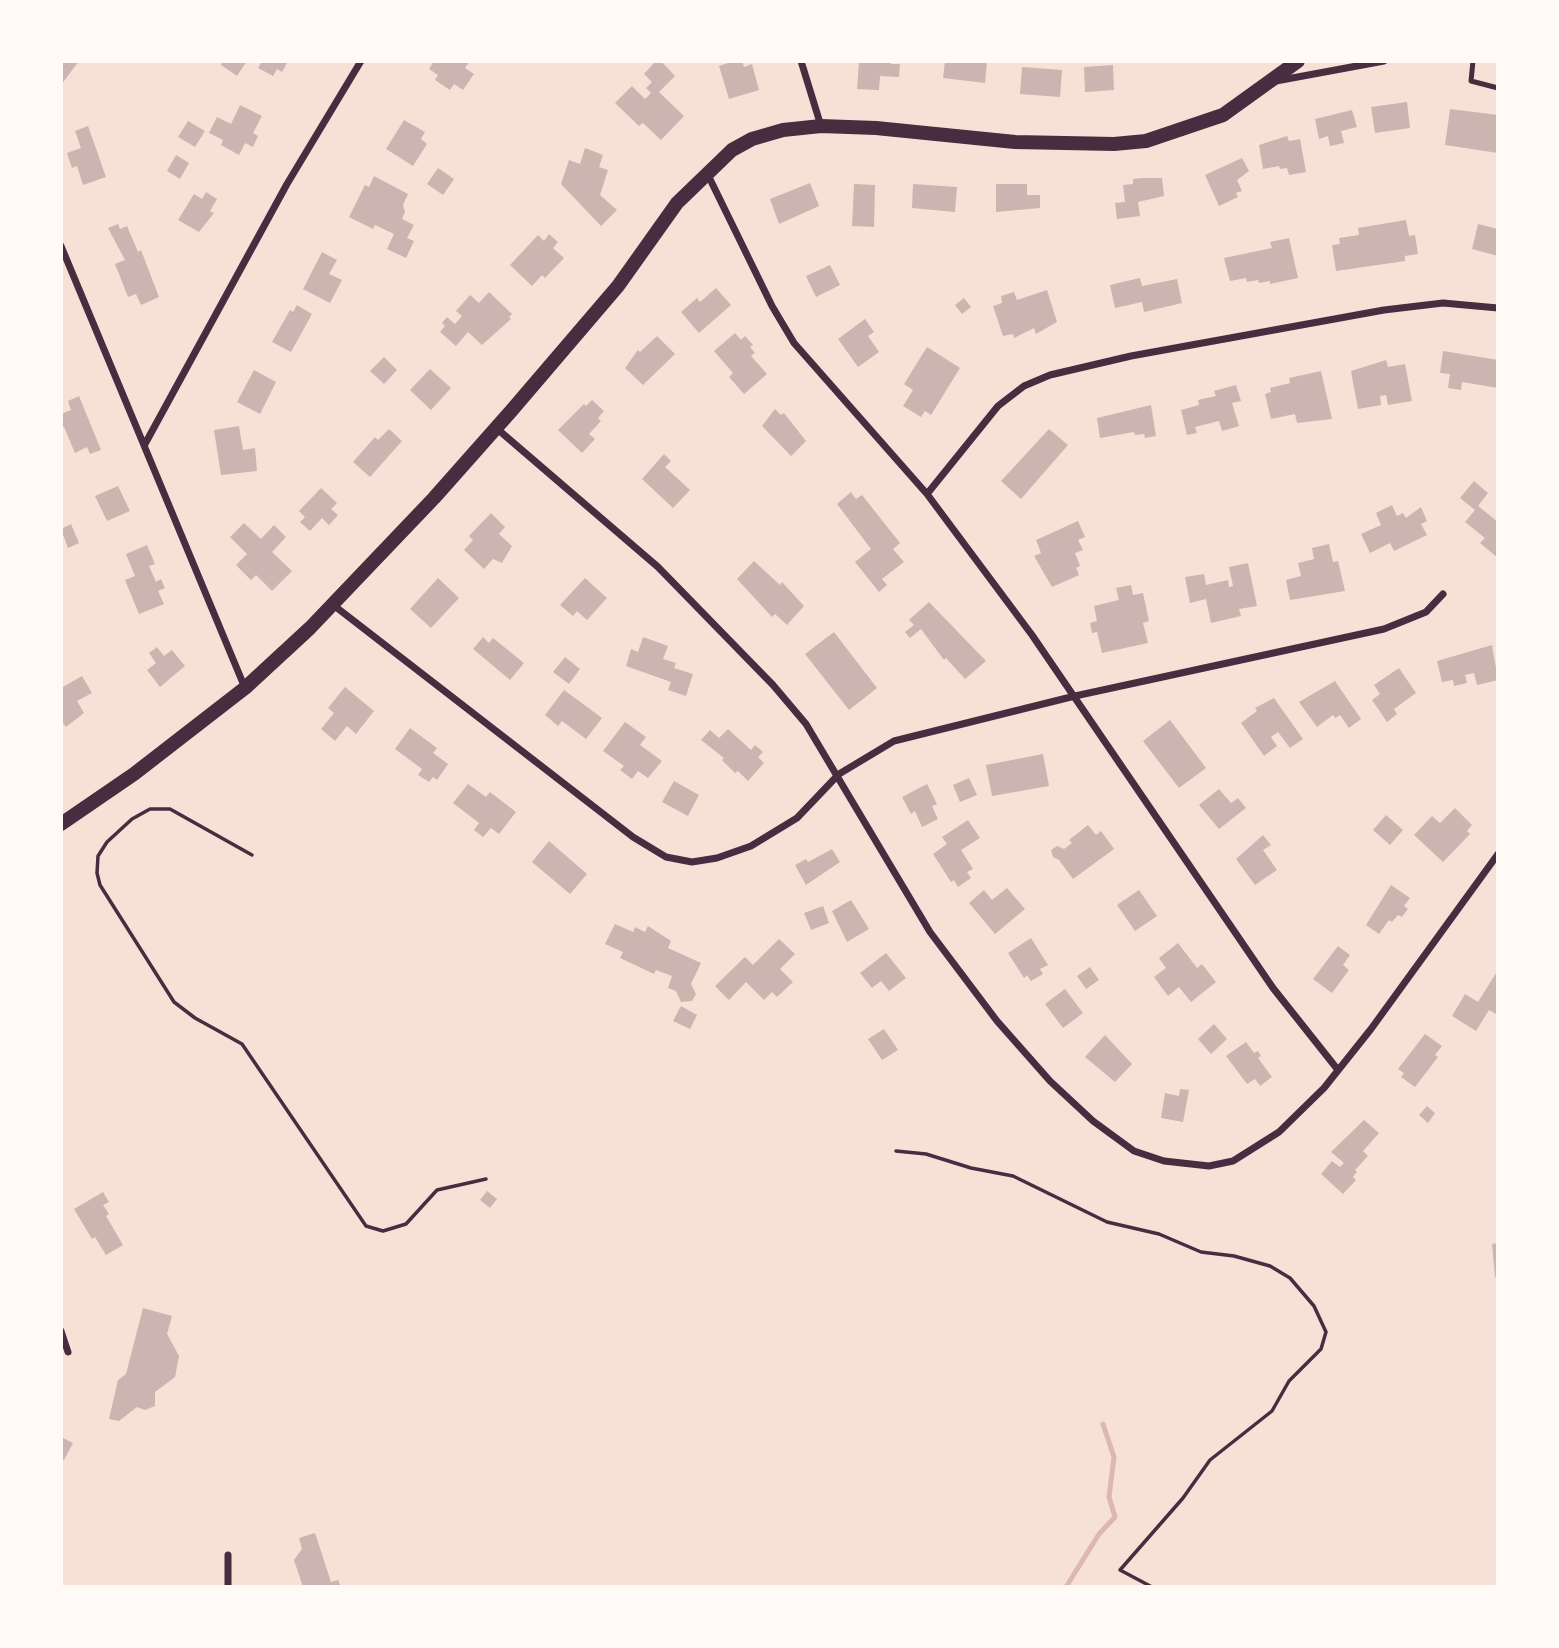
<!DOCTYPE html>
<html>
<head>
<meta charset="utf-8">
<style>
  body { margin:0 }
  #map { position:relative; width:1559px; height:1648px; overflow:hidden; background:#f7e1d7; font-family:Montserrat,sans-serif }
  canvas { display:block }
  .frame { position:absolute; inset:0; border:63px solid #fffaf5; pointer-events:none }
</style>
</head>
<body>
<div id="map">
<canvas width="1559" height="1648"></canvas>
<div class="frame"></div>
</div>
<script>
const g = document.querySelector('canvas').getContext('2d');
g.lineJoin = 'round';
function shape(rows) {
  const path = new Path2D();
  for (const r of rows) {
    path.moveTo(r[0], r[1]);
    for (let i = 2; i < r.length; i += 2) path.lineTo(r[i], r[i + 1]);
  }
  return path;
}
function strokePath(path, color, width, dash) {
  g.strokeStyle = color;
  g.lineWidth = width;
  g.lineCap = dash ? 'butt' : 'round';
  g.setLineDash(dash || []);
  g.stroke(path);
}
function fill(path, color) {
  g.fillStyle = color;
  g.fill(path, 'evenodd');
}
const stream = shape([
  [1066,1587,1099,1534,1115,1517,1109,1497,1114,1457,1103,1424]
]);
const building = shape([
  [61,61,79,61,61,85],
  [223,61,247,61,237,76,221,65],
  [262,61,288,61,282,72,277,69,273,76,258,68],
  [434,61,470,61,465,68,474,74,463,90,454,84,450,90,435,80,438,75,429,69],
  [656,61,661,61,675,76,659,92,684,116,661,140,643,123,639,126,615,103,632,86,645,99,651,93,646,88,652,82,644,74],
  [734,61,742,61,744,67,752,64,759,90,729,99,719,66],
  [859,61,891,61,891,64,900,64,899,77,880,76,879,90,857,89],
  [945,61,987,61,985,83,943,78],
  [1113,65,1114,90,1085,92,1084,67],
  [1022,67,1062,70,1060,97,1020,94],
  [1407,102,1410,128,1375,133,1371,107],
  [240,105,262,116,253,133,258,136,253,147,245,143,239,155,221,145,223,140,209,133,217,117,231,124],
  [1450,109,1498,115,1498,153,1445,145],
  [1352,110,1357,127,1341,131,1344,143,1330,146,1328,136,1319,139,1315,119],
  [404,120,425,132,421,139,427,144,413,166,386,149],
  [188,121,205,131,195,147,178,137],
  [88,126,106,177,83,185,77,166,72,168,67,153,81,148,75,131],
  [1287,136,1289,141,1300,139,1306,172,1289,175,1287,168,1280,169,1279,166,1263,169,1259,145],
  [585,148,603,155,599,167,608,170,600,195,617,210,601,226,561,184,569,160,580,164],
  [176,155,189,163,180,179,167,171],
  [1242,158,1249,171,1237,180,1242,191,1236,193,1238,197,1219,206,1205,175],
  [438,168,454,179,443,195,427,184],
  [374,176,408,194,403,205,405,212,402,219,414,225,407,238,414,241,406,258,387,249,394,234,375,225,373,229,349,217,365,185,369,187],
  [1141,178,1162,178,1164,196,1138,202,1140,216,1117,219,1115,203,1125,202,1123,185,1133,184,1133,179],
  [810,183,819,206,779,224,770,199],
  [854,184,875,185,874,227,852,226],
  [913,184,957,187,955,212,912,208],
  [996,184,1027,184,1027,195,1040,195,1040,208,996,212],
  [206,192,217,199,210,211,214,213,199,232,178,220,194,194,202,199],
  [1406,220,1409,236,1415,235,1418,254,1405,256,1405,261,1336,271,1332,245,1340,244,1339,238,1359,235,1358,228],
  [118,224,120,229,127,226,138,252,141,250,159,297,141,305,136,294,128,297,115,264,125,260,108,228],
  [1478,224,1498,229,1498,256,1472,249],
  [549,234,558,242,553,248,564,258,545,278,542,275,532,286,510,265,538,235,544,241],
  [1289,238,1298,278,1270,284,1270,281,1259,283,1258,280,1247,282,1246,278,1230,281,1224,258,1272,248,1270,242],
  [322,252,337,260,329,274,342,280,330,303,303,289],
  [830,265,840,285,816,297,806,276],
  [1140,278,1142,286,1177,279,1182,303,1144,312,1142,302,1115,308,1110,285],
  [716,288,731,305,699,333,681,312,697,298,700,302],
  [1047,290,1057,322,1036,334,1034,328,1014,338,1013,334,1003,336,993,306,1002,303,1001,296,1014,292,1017,300],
  [489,292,512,314,509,317,511,319,482,345,468,332,456,346,440,332,445,326,442,323,447,317,455,324,462,316,456,311,470,295,479,303],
  [964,298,971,307,962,314,955,305],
  [297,305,312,314,291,352,272,342,290,310,293,312],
  [865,319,874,332,868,336,879,352,858,367,838,339],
  [735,333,741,340,745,336,753,345,750,347,755,353,751,356,767,374,744,394,729,377,733,373,714,351],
  [657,336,675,354,643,385,625,368,638,350,640,352],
  [927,347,960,368,931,415,925,411,921,417,903,406,913,390,904,384],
  [1443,351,1498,360,1498,388,1462,382,1461,390,1448,388,1450,374,1440,373],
  [384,357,397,370,384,384,370,371],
  [1386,360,1388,367,1405,364,1412,401,1388,405,1386,395,1380,396,1381,405,1358,409,1351,371],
  [430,369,451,388,431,410,410,390],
  [254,370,276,382,260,414,237,402],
  [1321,371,1332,419,1297,423,1295,414,1271,419,1265,394,1271,392,1270,388,1290,383,1289,378],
  [1236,385,1241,401,1232,403,1239,426,1222,431,1219,421,1195,427,1197,433,1187,435,1181,410,1199,405,1198,400,1216,396,1214,391],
  [79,396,101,450,90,454,87,447,75,453,64,427,61,428,61,414,71,410,68,401],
  [592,400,604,411,598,418,601,421,589,434,595,439,582,453,558,430,584,404,586,406],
  [1151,405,1156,436,1145,438,1144,434,1135,435,1134,432,1100,438,1097,418],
  [775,409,781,415,784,413,806,441,791,456,762,426],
  [239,426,243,450,255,448,257,471,221,475,214,430],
  [389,429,402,441,370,477,353,462,375,437,378,440],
  [1049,429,1068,445,1021,499,1001,481],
  [664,454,671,461,665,467,690,490,673,508,642,479],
  [1474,481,1488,493,1478,506,1498,522,1498,558,1480,543,1485,538,1465,522,1475,510,1460,498],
  [118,486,130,511,107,521,95,496],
  [321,488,337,503,331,509,338,515,329,525,322,518,310,531,300,522,305,517,299,511],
  [851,492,856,499,862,495,900,543,893,549,904,562,882,579,887,585,879,592,855,562,871,549,837,504],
  [1392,505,1397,516,1403,513,1406,518,1421,507,1427,521,1421,524,1427,535,1394,551,1390,543,1370,553,1361,534,1381,525,1376,513],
  [491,513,505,527,499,534,512,546,502,563,493,559,484,569,464,550,473,540,469,536],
  [1078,521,1085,537,1078,540,1083,550,1075,553,1080,566,1076,568,1079,575,1052,587,1034,556,1041,553,1036,540],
  [244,523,261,539,274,525,286,537,272,552,292,571,272,591,256,575,251,580,236,565,247,554,230,537],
  [71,524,79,543,68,548,61,529],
  [1329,544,1333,562,1338,561,1345,591,1290,600,1286,580,1301,576,1298,563,1314,559,1312,548],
  [147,545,155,564,149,566,156,582,161,579,165,588,158,591,164,604,139,614,125,580,135,576,126,554],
  [754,561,780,585,782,582,804,606,787,625,775,614,772,617,737,579],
  [1248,563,1257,606,1239,609,1241,616,1211,623,1206,599,1190,603,1185,577,1204,574,1206,585,1228,580,1229,587,1233,586,1229,567],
  [438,578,459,598,431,628,410,609],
  [585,578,607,598,587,620,577,611,573,616,560,605],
  [1131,585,1133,595,1143,593,1149,621,1143,623,1148,643,1102,653,1097,632,1092,633,1090,623,1097,621,1094,606,1119,600,1116,588],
  [929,602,986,661,965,679,946,658,944,660,921,629,910,638,905,632,914,625,909,620],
  [834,632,877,688,849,710,805,654],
  [483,637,489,643,493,638,524,663,510,680,473,649],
  [643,637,668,646,663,659,676,663,674,668,693,674,686,696,668,690,671,682,626,666,631,649,638,652],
  [1492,645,1498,680,1477,685,1474,673,1465,675,1467,683,1454,686,1453,680,1442,682,1437,661],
  [157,647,164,656,172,650,185,666,160,687,147,670,156,663,149,653],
  [565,657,580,669,569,684,553,672],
  [1399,668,1416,693,1394,709,1397,714,1387,722,1372,700,1380,694,1374,685],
  [82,676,92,693,77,701,84,713,66,727,61,720,61,688],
  [1335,681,1361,719,1349,728,1340,715,1335,718,1333,715,1317,727,1299,702],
  [345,687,374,711,356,734,347,726,335,741,321,729,334,713,328,708],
  [564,690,602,718,586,739,562,721,558,726,545,715],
  [1274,698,1303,739,1290,748,1278,732,1271,737,1277,746,1264,756,1241,723,1257,711,1255,708],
  [1170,720,1206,768,1179,788,1143,741],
  [625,722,646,737,640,745,662,761,648,778,638,771,632,779,620,770,624,766,603,751],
  [410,728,437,748,433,753,448,764,437,780,433,777,429,782,418,775,422,769,395,749],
  [728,729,751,750,755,745,763,752,758,757,764,763,748,781,738,771,735,773,722,760,724,758,701,740,710,730,719,738],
  [1043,754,1049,786,992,796,986,765],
  [969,778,977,795,960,802,953,785],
  [674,781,699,795,688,816,662,802],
  [468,784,486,797,490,792,516,812,499,834,491,828,483,837,474,830,479,823,453,803],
  [927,784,937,804,932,806,938,819,922,827,915,811,911,814,902,797],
  [1219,789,1231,803,1238,798,1246,808,1219,829,1199,805],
  [1455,808,1472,825,1467,831,1470,834,1443,862,1414,835,1432,816,1440,823],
  [1386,815,1403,830,1390,845,1373,830],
  [968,820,980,838,961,850,973,869,967,872,971,878,958,887,954,880,951,882,933,854,947,844,942,837],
  [1088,825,1096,835,1101,831,1114,849,1073,879,1059,860,1053,857,1051,850,1057,846,1064,849,1072,843,1069,840],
  [1263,835,1271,845,1263,850,1277,870,1255,885,1236,859],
  [549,841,587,874,570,894,532,862],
  [832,849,840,862,806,885,795,865,806,859,808,862],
  [1391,885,1410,898,1404,906,1408,909,1402,917,1398,915,1392,922,1389,920,1379,934,1366,925],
  [1007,888,1025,909,995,934,969,903,984,890,992,900],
  [1139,890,1157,916,1135,931,1117,905],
  [851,900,869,929,847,942,832,911],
  [823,906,829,923,811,930,804,913],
  [615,924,633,932,635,927,645,932,648,926,671,941,668,948,701,963,691,984,696,994,692,1001,681,1002,676,991,668,988,672,976,656,970,654,974,620,958,623,952,605,944],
  [1031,938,1048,965,1040,969,1043,974,1031,981,1027,975,1024,978,1008,953],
  [779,939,795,954,780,969,793,982,777,997,772,992,764,1000,746,982,729,1000,715,986,745,957,753,965],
  [1178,943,1197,968,1202,964,1216,982,1191,1002,1179,987,1168,996,1154,977,1166,968,1159,958],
  [1338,946,1350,955,1343,965,1349,970,1332,993,1313,979],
  [886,953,906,978,889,991,881,981,872,988,860,973],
  [1090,967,1099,980,1086,989,1077,976],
  [1498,970,1498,1015,1489,1010,1476,1031,1452,1016,1465,994,1478,1002],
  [1065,989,1083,1013,1063,1028,1045,1004],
  [681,1006,697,1015,690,1029,673,1021],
  [1214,1024,1227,1039,1211,1054,1198,1039],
  [884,1029,898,1050,882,1060,868,1039],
  [1425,1034,1442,1046,1435,1055,1438,1057,1415,1087,1401,1077,1404,1073,1398,1069],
  [1105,1035,1132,1064,1115,1082,1085,1057],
  [1246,1042,1254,1053,1258,1051,1261,1056,1258,1058,1272,1077,1260,1086,1255,1079,1247,1084,1226,1056],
  [1180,1089,1189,1090,1183,1122,1161,1118,1165,1093,1179,1096],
  [1427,1106,1435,1113,1428,1123,1419,1115],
  [1364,1120,1379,1133,1363,1151,1368,1156,1355,1170,1357,1172,1353,1177,1356,1180,1343,1194,1321,1174,1332,1161,1340,1167,1344,1163,1331,1152],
  [487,1191,497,1199,490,1208,480,1200],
  [103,1192,109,1202,103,1205,109,1214,106,1216,123,1245,106,1255,95,1237,92,1239,74,1209],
  [1498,1243,1498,1277,1495,1277,1492,1244],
  [143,1308,172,1316,167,1334,179,1356,175,1377,155,1392,155,1406,145,1410,137,1407,119,1421,109,1419,118,1380,126,1374],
  [61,1437,73,1443,64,1460,61,1458],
  [315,1533,331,1582,338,1580,341,1587,303,1587,294,1560,302,1549,299,1538]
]);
const path = shape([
  [252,855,170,809,150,809,132,819,107,842,98,856,97,873,100,885,174,1002,195,1018,242,1044,366,1226,383,1231,406,1224,437,1190,486,1179],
  [896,1151,926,1154,971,1168,1013,1176,1107,1222,1159,1234,1201,1252,1234,1256,1270,1266,1290,1278,1314,1306,1326,1332,1321,1349,1289,1381,1272,1411,1210,1460,1183,1498,1120,1570,1152,1587]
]);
const service = shape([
  [1473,61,1471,81,1498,88]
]);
const minor = shape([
  [801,61,821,126],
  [1276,81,1384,61],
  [707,173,772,306,794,343,927,494,1032,635,1273,988,1338,1070],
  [61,246,245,688],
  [495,427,658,567,773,685,806,724,930,932,997,1021,1050,1081,1093,1121,1134,1151,1164,1161,1209,1166,1233,1161,1279,1132,1324,1088,1371,1029,1498,854],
  [145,444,287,184,361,61],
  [927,494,998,406,1024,386,1050,375,1131,356,1384,310,1443,303,1498,308],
  [332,604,633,837,666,857,692,862,717,858,751,846,797,818,839,774,894,741,1075,696,1384,629,1426,612,1443,594],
  [61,1331,68,1352],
  [228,1555,228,1587]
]);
const secondary = shape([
  [61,824,134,774,245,688,310,628,434,498,512,410,618,286,677,203,732,150,752,139,783,130,821,126,876,128,1015,142,1114,144,1146,141,1223,115,1298,61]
]);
strokePath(stream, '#dcb8b0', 5);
fill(building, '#ccb4b1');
strokePath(path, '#4a2c40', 3.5);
strokePath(service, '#4a2c40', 5);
strokePath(minor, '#4a2c40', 7);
strokePath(secondary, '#4a2c40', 14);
</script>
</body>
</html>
